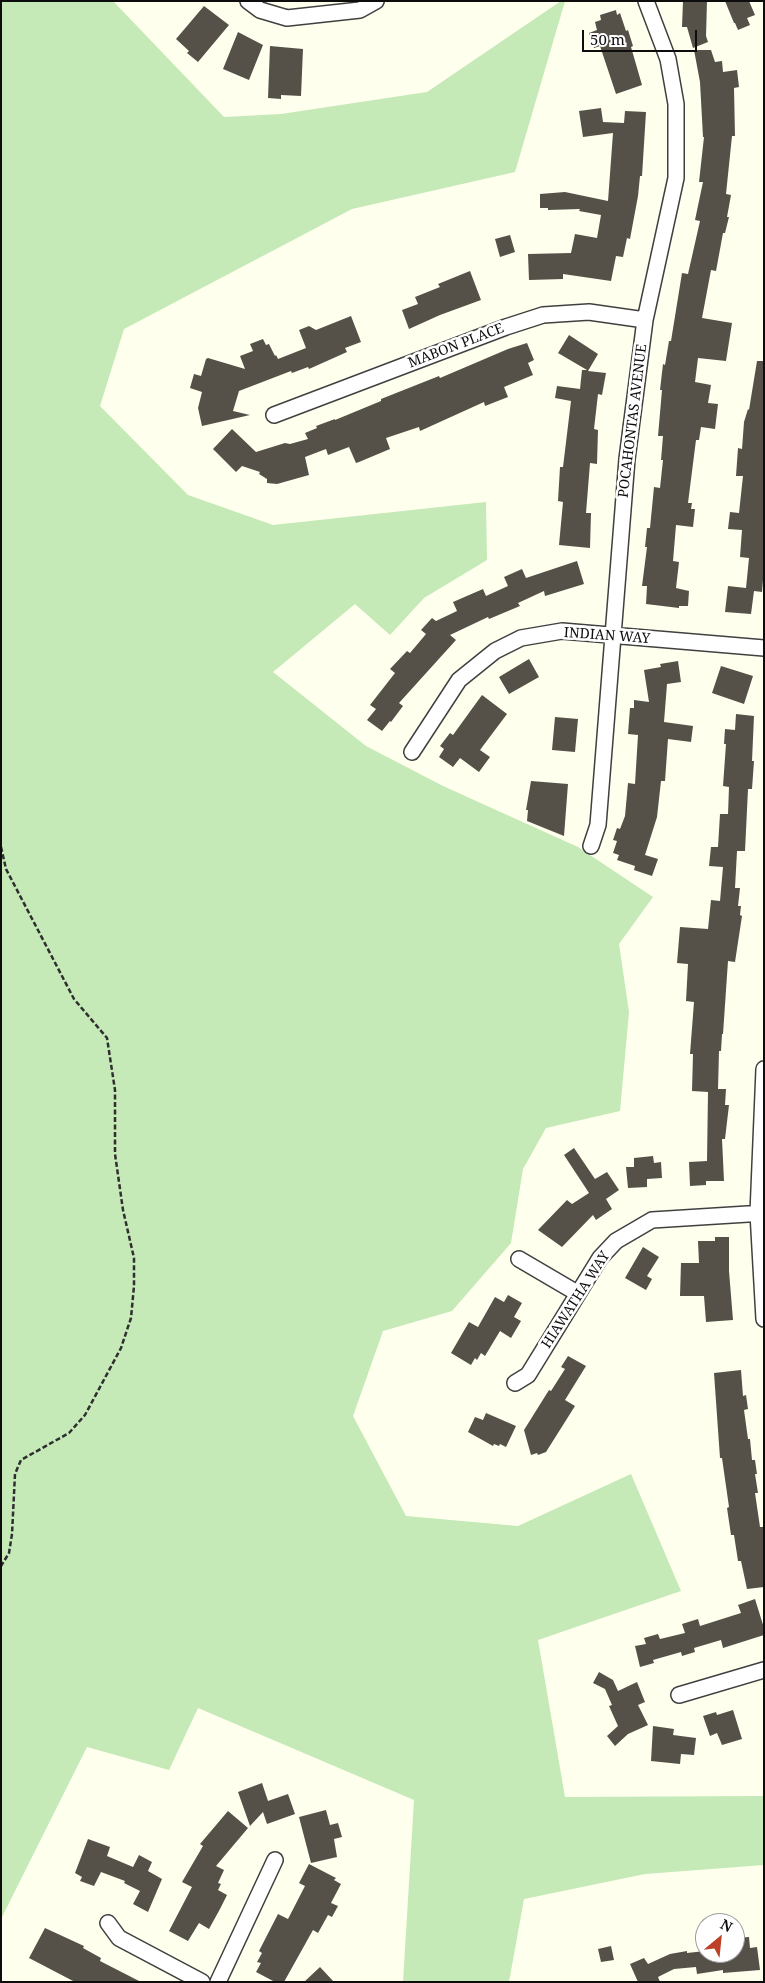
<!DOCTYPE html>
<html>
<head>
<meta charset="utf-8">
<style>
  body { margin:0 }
  #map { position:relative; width:765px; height:1983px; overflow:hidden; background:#feffed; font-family:"Noto Serif",serif }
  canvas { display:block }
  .frame { position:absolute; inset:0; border:2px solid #0d0d0d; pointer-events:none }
  .north { position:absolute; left:695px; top:1913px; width:50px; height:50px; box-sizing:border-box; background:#fff; border:1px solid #9e9e9e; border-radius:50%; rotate:28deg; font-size:14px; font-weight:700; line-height:20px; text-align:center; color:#0d0d0d }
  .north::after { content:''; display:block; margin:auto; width:18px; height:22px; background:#bc4126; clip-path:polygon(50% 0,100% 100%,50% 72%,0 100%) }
  .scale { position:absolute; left:582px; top:30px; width:115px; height:22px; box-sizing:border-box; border:2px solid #0d0d0d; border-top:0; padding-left:6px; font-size:15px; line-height:18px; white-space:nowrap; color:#0d0d0d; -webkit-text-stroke:4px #fff; paint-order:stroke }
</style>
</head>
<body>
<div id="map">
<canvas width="765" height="1983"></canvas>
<div class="frame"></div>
<div class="north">N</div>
<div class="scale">50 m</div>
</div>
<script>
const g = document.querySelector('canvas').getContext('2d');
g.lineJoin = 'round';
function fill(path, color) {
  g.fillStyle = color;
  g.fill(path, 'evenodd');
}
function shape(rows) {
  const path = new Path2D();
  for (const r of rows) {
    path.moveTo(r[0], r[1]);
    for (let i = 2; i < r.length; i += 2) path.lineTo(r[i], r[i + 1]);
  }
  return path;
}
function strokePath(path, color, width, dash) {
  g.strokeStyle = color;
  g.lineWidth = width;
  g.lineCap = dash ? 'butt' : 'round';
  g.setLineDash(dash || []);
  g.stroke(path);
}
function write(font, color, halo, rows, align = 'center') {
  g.font = font + ' "Noto Serif",serif';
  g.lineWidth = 5;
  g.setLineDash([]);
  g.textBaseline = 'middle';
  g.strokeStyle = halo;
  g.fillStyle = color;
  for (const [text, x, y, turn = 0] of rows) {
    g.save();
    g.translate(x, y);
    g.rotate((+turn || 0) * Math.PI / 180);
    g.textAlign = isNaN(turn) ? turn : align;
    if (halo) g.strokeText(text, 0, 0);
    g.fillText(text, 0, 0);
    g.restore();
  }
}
const green = shape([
  [1,1,113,1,224,117,281,114,427,92,561,1,565,1,515,172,352,209,124,329,100,406,188,495,273,525,486,502,487,560,424,598,390,635,355,604,273,672,366,746,443,786,578,847,653,897,619,944,629,1012,620,1111,546,1128,523,1169,511,1243,452,1311,383,1331,353,1416,406,1516,518,1526,631,1474,681,1591,538,1640,565,1797,764,1796,764,1865,645,1874,524,1899,509,1982,403,1982,414,1800,198,1708,169,1770,87,1747,1,1919]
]);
const building = shape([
  [683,1,707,1,706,36,708,42,693,48,687,27,682,27],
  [725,1,749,1,755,15,747,18,750,25,738,30,735,23,734,23],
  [204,6,229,25,198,62,187,53,189,51,176,39],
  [616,10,617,15,620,13,626,31,628,30,633,46,631,47,642,85,616,94,600,46,594,48,589,33,597,30,595,22,601,20,600,15],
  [238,32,263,45,249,80,223,69],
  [270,46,303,49,301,96,281,95,281,99,268,98],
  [694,50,711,50,715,62,722,61,723,72,737,70,739,87,734,88,735,136,732,136,726,194,731,195,727,217,729,217,725,233,723,233,716,271,711,270,702,318,732,323,726,361,698,358,695,382,711,385,708,403,718,404,715,429,701,427,699,440,696,440,688,503,692,503,691,509,695,509,693,527,676,525,673,561,679,562,676,588,689,591,688,606,679,606,679,608,646,604,647,586,642,586,647,547,645,547,647,528,650,528,654,487,660,488,663,460,661,460,663,436,658,436,662,390,660,390,663,364,665,365,669,341,671,341,682,273,688,274,700,221,695,220,703,182,699,182,704,137,703,137,700,82],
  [601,108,603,122,624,123,625,111,646,112,642,176,640,176,638,196,630,239,627,238,623,257,616,256,611,281,563,274,563,279,529,280,528,254,571,253,575,234,597,238,601,215,579,211,580,209,548,210,548,208,540,208,540,194,565,192,608,201,613,133,583,137,579,111],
  [510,235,515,252,500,257,495,239],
  [470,271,481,300,440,315,409,329,402,310,418,304,415,297,440,287,438,284],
  [351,316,361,342,345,348,347,352,309,369,308,367,292,373,291,371,239,391,233,411,250,415,202,426,198,408,202,392,190,388,194,374,201,376,206,359,208,358,245,369,240,356,253,351,250,344,263,339,266,345,269,344,275,356,276,355,278,359,306,348,299,330,309,326,316,330],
  [569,335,598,354,588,371,606,373,602,395,598,394,594,429,598,430,597,464,590,463,586,513,591,513,590,548,559,545,563,502,558,501,560,467,563,467,571,401,555,398,557,386,580,389,582,370,587,370,558,353],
  [527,343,534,360,528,363,533,375,504,387,508,397,485,406,484,402,420,431,419,427,386,438,390,449,359,462,356,463,349,447,328,455,326,449,305,457,309,475,277,484,267,483,267,479,259,474,260,472,242,466,236,472,213,449,232,429,256,452,285,443,290,444,308,439,305,433,317,428,316,426,335,419,335,420,381,401,381,399,439,376,440,378,508,349],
  [757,361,764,361,764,568,762,592,754,591,751,614,725,612,728,586,746,588,749,558,740,557,742,530,728,529,730,512,739,513,743,476,736,476,738,448,742,449,744,422,748,409,749,410],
  [577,561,584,584,545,596,544,591,518,603,520,606,489,619,488,617,450,635,456,640,399,703,403,706,391,722,390,721,382,731,367,720,376,709,370,705,395,673,390,669,407,651,410,653,426,634,421,630,432,618,436,621,457,611,453,602,483,589,486,596,508,586,504,577,522,569,526,578],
  [529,659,539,677,509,694,499,677],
  [678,661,681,682,667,684,664,722,693,726,691,742,668,739,665,781,661,781,657,817,645,855,658,859,652,876,634,870,635,866,617,860,619,855,613,853,617,841,613,840,617,828,620,829,625,816,628,783,635,784,638,735,628,734,630,708,634,708,634,700,649,702,644,670,661,667,660,664],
  [721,666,753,676,744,704,712,693],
  [482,695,507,714,480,750,490,757,479,772,460,758,453,767,439,757,444,749,440,746,450,733,453,735],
  [736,714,754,716,752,761,754,761,752,789,748,789,745,851,737,851,735,888,740,888,738,906,741,906,740,915,742,916,735,962,728,961,723,1034,722,1034,721,1051,719,1051,718,1089,726,1089,725,1105,729,1105,725,1139,722,1139,724,1181,706,1181,706,1185,690,1186,689,1162,707,1161,708,1092,692,1091,693,1054,690,1054,694,1002,686,1001,688,964,677,963,680,927,708,929,711,900,720,901,723,867,709,866,711,847,718,847,720,814,728,814,729,787,723,786,726,744,724,744,725,729,735,730],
  [555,717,578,719,575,752,552,750],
  [531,781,568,784,564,836,527,821,528,810,526,810],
  [574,1148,595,1179,607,1172,619,1190,606,1199,612,1209,596,1220,593,1215,562,1247,538,1230,567,1200,572,1204,589,1193,564,1155],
  [653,1156,654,1163,661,1162,662,1178,647,1179,647,1187,628,1188,626,1167,634,1167,634,1158],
  [715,1237,729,1237,729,1271,733,1320,706,1322,704,1296,680,1296,681,1263,699,1263,698,1241,715,1241],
  [643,1247,659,1257,647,1276,652,1279,646,1290,625,1278],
  [508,1295,522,1303,514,1317,521,1321,511,1338,500,1331,485,1356,481,1353,477,1360,475,1358,471,1365,451,1353,469,1322,478,1327,495,1297,504,1302],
  [568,1356,586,1366,565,1400,575,1406,546,1452,538,1455,537,1453,531,1455,524,1430,549,1390,551,1391,565,1369,561,1367],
  [741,1370,743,1396,746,1395,748,1409,744,1410,748,1439,750,1439,752,1460,755,1460,757,1474,755,1474,758,1493,755,1493,760,1527,764,1527,764,1587,747,1589,741,1561,738,1561,734,1535,731,1535,727,1508,729,1507,722,1458,720,1458,714,1373],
  [486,1413,516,1426,506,1447,500,1444,499,1446,494,1444,493,1446,468,1432,475,1417,483,1420],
  [755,1599,764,1628,764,1635,723,1648,721,1640,694,1648,695,1652,682,1656,681,1652,653,1660,654,1663,640,1667,635,1646,646,1644,644,1638,658,1634,660,1639,685,1633,682,1624,698,1619,700,1626,741,1613,738,1605],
  [599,1672,613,1680,618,1691,637,1682,645,1702,638,1705,648,1725,628,1734,615,1746,607,1736,618,1726,609,1706,612,1705,605,1689,593,1683],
  [733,1710,742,1739,722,1745,717,1733,710,1736,703,1716,716,1712,717,1715],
  [653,1726,674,1729,673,1735,696,1738,694,1755,681,1754,680,1764,651,1761],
  [262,1783,268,1801,288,1794,295,1814,267,1824,263,1812,250,1826,238,1792],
  [326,1810,330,1825,338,1823,342,1837,334,1839,337,1857,311,1863,299,1817],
  [228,1811,248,1828,216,1866,224,1870,218,1883,221,1884,218,1890,227,1895,220,1909,209,1929,199,1923,188,1941,169,1931,192,1887,182,1882,203,1846,200,1844],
  [88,1839,110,1847,107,1856,133,1867,139,1855,152,1862,148,1871,162,1879,148,1912,133,1904,140,1891,124,1883,125,1881,101,1872,94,1886,80,1881,82,1877,75,1873],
  [309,1864,336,1878,334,1880,341,1884,331,1903,338,1906,332,1917,328,1915,318,1933,313,1930,284,1982,275,1982,256,1972,261,1963,257,1962,262,1953,259,1951,278,1914,288,1919,305,1886,299,1883],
  [45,1928,84,1946,83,1948,101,1958,100,1961,141,1982,75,1982,29,1958],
  [749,1937,750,1948,757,1947,760,1970,723,1973,723,1970,697,1974,696,1967,674,1969,658,1977,660,1982,638,1982,630,1964,644,1958,648,1964,670,1954,687,1951,687,1953,705,1951,705,1953,735,1953,735,1938],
  [611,1946,614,1960,601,1962,598,1949],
  [320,1967,334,1982,304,1982]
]);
const path = shape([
  [1,847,6,869,74,999,107,1038,115,1090,115,1154,123,1210,134,1258,134,1286,131,1318,121,1348,85,1415,69,1433,21,1460,15,1474,12,1534,9,1553,1,1566]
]);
const street = shape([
  [248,1,260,10,287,18,360,10,376,1],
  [274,415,506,327,543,315,589,312,645,320],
  [412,752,459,680,495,651,521,638,562,631,764,648],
  [591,846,598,825,627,459,645,320,676,178,676,104,668,59,646,1],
  [764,1069,758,1213,764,1319],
  [519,1259,577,1293],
  [515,1383,528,1375,600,1258,616,1241,652,1220,764,1213],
  [679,1695,764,1670],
  [108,1923,119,1938,202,1982],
  [218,1982,275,1860]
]);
const streetNames = [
  ["MABON PLACE",456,346,-21],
  ["POCAHONTAS AVENUE",633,421,-83],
  ["INDIAN WAY",607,636,4],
  ["HIAWATHA WAY",576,1300,-57]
];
fill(green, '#c5e9b7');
fill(building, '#555149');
strokePath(street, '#404040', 18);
strokePath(path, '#2f2f2f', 2.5, [5, 2.5]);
strokePath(street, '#fff', 15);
write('14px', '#0d0d0d', '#fff', streetNames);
</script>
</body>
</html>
